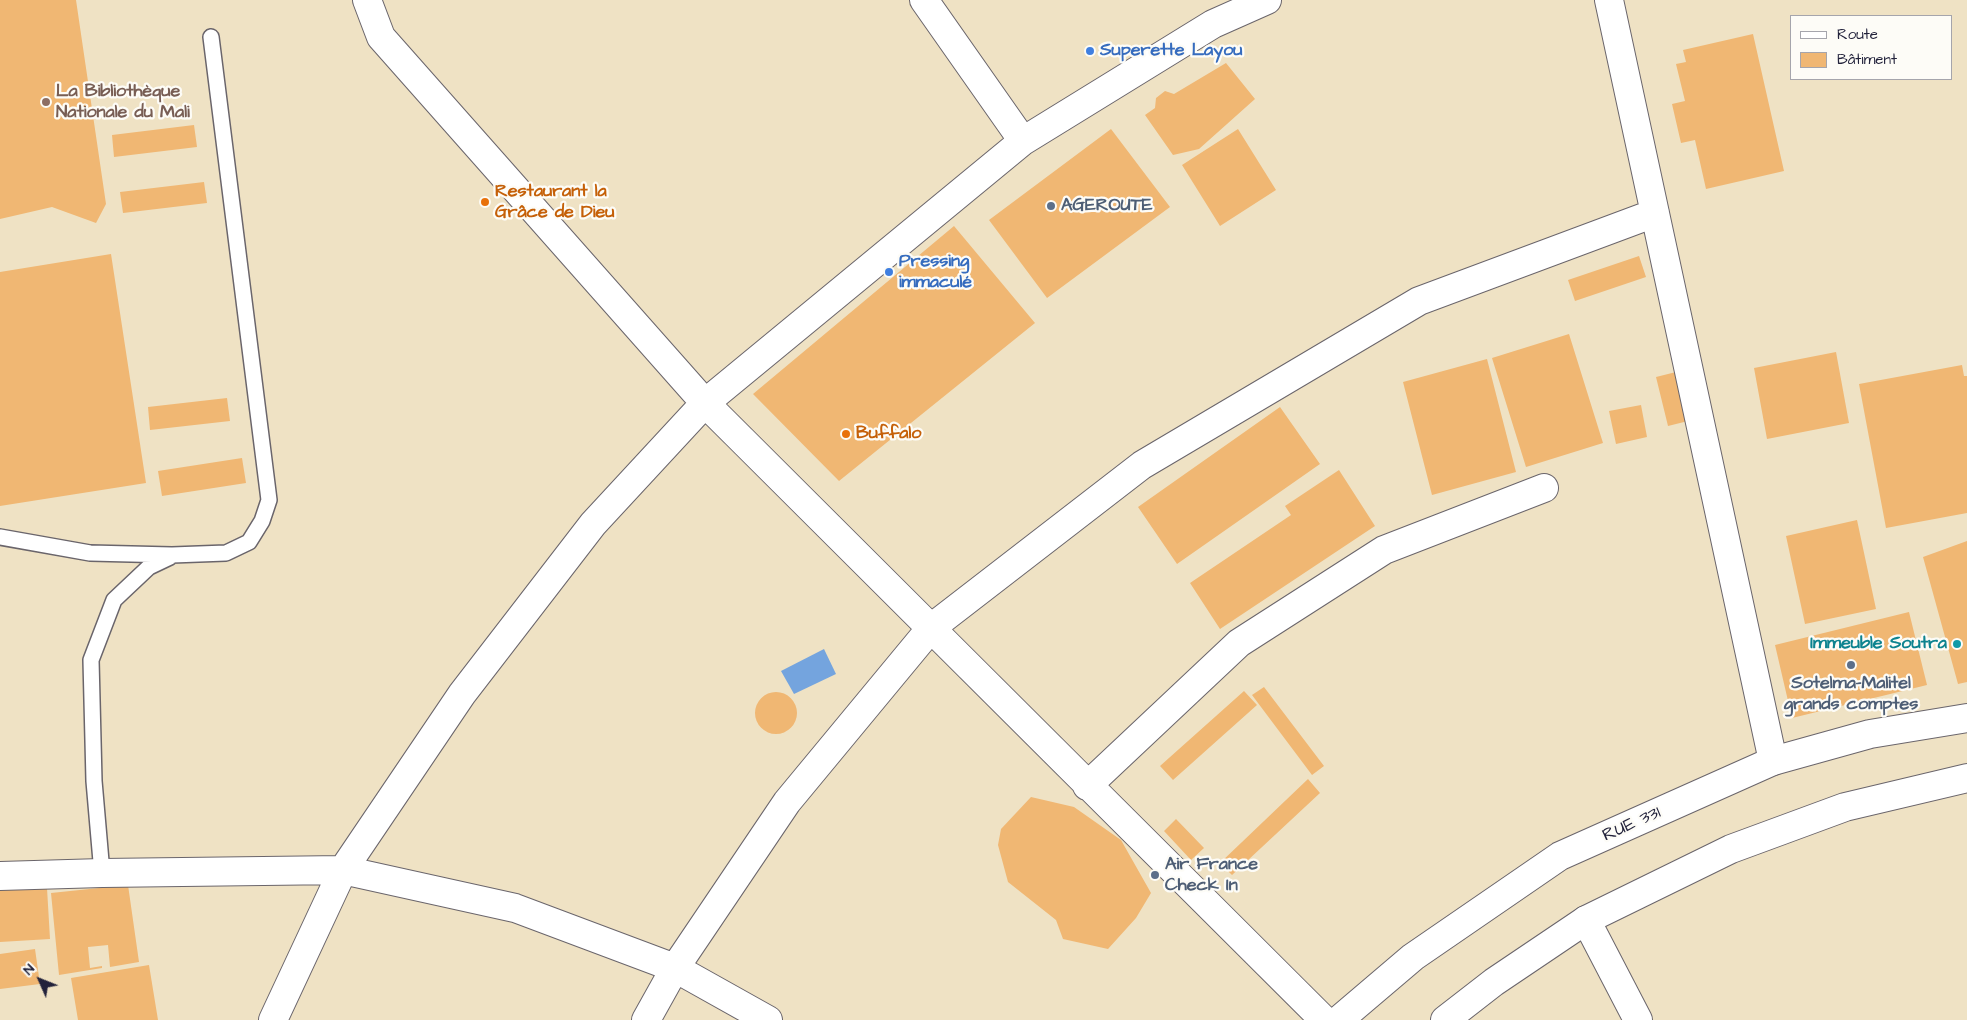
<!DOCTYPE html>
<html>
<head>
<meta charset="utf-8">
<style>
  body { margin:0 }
  #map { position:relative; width:1967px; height:1020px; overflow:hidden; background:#efe2c4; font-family:"Architects Daughter",sans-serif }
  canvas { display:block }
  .legend { position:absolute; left:1790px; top:15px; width:162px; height:65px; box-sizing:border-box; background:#fdfcf7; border:1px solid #a5a5ac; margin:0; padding:6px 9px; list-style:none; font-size:15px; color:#22223b }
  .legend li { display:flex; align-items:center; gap:10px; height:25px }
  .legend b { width:25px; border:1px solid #a5a5ac }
  .north { position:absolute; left:15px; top:955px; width:50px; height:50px; -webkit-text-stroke:4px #fdfcf7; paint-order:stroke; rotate:314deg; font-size:14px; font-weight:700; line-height:20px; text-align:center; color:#22223b }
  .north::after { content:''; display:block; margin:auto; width:18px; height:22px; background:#22223b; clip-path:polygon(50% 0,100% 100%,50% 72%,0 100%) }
</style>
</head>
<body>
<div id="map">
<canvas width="1967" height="1020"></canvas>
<ul class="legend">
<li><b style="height:6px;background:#fff"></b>Route</li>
<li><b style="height:14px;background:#f0b773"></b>Bâtiment</li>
</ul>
<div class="north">N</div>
</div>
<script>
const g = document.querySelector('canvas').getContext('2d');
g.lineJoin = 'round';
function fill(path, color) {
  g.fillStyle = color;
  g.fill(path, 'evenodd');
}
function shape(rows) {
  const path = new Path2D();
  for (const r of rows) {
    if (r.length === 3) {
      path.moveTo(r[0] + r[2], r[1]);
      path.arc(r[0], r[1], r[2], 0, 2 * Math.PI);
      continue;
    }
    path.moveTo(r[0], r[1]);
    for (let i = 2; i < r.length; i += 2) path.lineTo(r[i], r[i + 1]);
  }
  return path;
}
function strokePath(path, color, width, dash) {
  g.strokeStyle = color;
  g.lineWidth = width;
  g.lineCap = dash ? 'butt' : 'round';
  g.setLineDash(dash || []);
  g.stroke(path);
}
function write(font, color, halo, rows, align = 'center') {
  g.font = font + ' "Architects Daughter",sans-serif';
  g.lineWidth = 4.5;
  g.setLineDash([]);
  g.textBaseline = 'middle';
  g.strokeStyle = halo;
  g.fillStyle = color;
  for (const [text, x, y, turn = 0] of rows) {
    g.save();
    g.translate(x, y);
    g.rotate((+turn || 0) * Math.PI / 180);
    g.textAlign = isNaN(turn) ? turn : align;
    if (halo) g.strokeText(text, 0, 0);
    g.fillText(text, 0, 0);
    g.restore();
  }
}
const water = shape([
  [824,649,836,674,794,694,781,671]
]);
const building = shape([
  [0,0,76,0,106,204,96,223,52,207,0,219],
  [1753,34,1784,171,1706,189,1695,140,1681,143,1672,104,1685,101,1676,64,1686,62,1683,50],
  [1226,63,1255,99,1199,149,1173,155,1145,115,1155,108,1156,98,1165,91,1174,94],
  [194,125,197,147,114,157,112,135],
  [1111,129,1170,207,1047,298,989,220],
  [1238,129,1276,190,1220,226,1182,165],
  [204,182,207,203,123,213,120,192],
  [954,226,1035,323,839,481,753,394],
  [111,254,146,483,0,506,0,272],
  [1639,256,1646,277,1575,301,1568,280],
  [1569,334,1603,443,1526,467,1492,358],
  [1836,352,1849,423,1767,439,1754,368],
  [1487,359,1516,472,1432,495,1403,382],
  [1962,365,1964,376,1967,376,1967,513,1886,528,1859,384],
  [1676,372,1688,421,1668,426,1656,377],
  [227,398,230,421,150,430,148,407],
  [1641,405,1647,437,1616,444,1609,411],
  [1280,407,1320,464,1177,564,1138,507],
  [242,458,246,483,162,496,158,471],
  [1339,470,1375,526,1220,629,1190,583,1291,515,1285,506],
  [1857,520,1876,609,1805,624,1786,536],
  [1967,541,1967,682,1958,684,1923,557],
  [1909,612,1927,685,1792,718,1775,645],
  [1264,687,1324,766,1312,775,1252,695],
  [1244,691,1257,705,1173,780,1160,766],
  [776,713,21],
  [1308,779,1320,793,1232,875,1220,863],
  [1031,797,1074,807,1121,840,1151,893,1136,918,1108,949,1063,939,1056,920,1008,882,998,845,1001,829],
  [1176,819,1204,848,1191,860,1164,831],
  [128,885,139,962,110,967,108,945,88,947,90,968,102,966,102,968,59,975,51,893],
  [47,888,50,939,0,942,0,890],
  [35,949,40,984,0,989,0,954],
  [149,965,158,1020,78,1020,71,978]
]);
const service = shape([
  [0,537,90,553,172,555,226,553,249,542,262,521,269,500,211,37],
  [102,873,94,781,91,660,114,600,149,567,170,557]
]);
const minor = shape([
  [367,0,381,37,705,403,1324,1020],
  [924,0,1023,141],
  [1609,0,1773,761],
  [1087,786,1239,643,1384,550,1544,488],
  [0,876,102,873,343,870,515,908,675,968,768,1020],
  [1586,920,1638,1020],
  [273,1020,343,870,462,694,593,524,705,403,1023,141,1213,24,1267,0],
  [646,1020,675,968,787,802,931,628,1142,465,1419,301,1655,213]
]);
const tertiary = shape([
  [1339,1020,1413,957,1560,856,1773,761,1870,734,1967,718],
  [1445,1020,1494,982,1586,920,1731,849,1845,807,1967,778]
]);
const markers = [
  [1090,51,5,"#3f7fe0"],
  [46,102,5,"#8d6e63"],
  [485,202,5,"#e8710a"],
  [1051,206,5,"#5c6f8a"],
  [889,272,5,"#3f7fe0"],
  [846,434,5,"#e8710a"],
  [1957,644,5,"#0f9aa8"],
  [1851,665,5,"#5c6f8a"],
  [1155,875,5,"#5c6f8a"]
];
const shopNames = [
  ["Superette Layou",1100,51],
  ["Pressing",899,262],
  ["immaculé",899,283]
];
const educationNames = [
  ["La Bibliothèque",56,92],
  ["Nationale du Mali",56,113]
];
const foodNames = [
  ["Restaurant la",495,192],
  ["Grâce de Dieu",495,213],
  ["Buffalo",856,434]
];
const serviceNames = [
  ["AGEROUTE",1061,206],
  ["Sotelma-Malitel",1851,684,"center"],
  ["grands comptes",1851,705,"center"],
  ["Air France",1165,865],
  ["Check In",1165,886]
];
const cultureNames = [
  ["Immeuble Soutra",1947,644]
];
const streetNames = [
  ["RUE 331",1632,825,-24]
];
fill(water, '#74a4de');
fill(building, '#f0b773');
strokePath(service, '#6a656b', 18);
strokePath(minor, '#6a656b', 30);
strokePath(tertiary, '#6a656b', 30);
strokePath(service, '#fff', 15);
strokePath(minor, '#fff', 28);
strokePath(tertiary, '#fff', 28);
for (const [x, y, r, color] of markers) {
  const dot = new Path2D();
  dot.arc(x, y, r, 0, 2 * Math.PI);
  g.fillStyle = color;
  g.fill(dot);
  strokePath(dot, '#fdfcf7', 2);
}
write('bold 18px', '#366cbe', '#fdfcf7', shopNames, 'left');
write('bold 18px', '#785e54', '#fdfcf7', educationNames, 'left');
write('bold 18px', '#c56008', '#fdfcf7', foodNames, 'left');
write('bold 18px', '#4e5e75', '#fdfcf7', serviceNames, 'left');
write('bold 18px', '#0d838f', '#fdfcf7', cultureNames, 'right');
write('18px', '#22223b', '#fdfcf7', streetNames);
</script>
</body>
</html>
